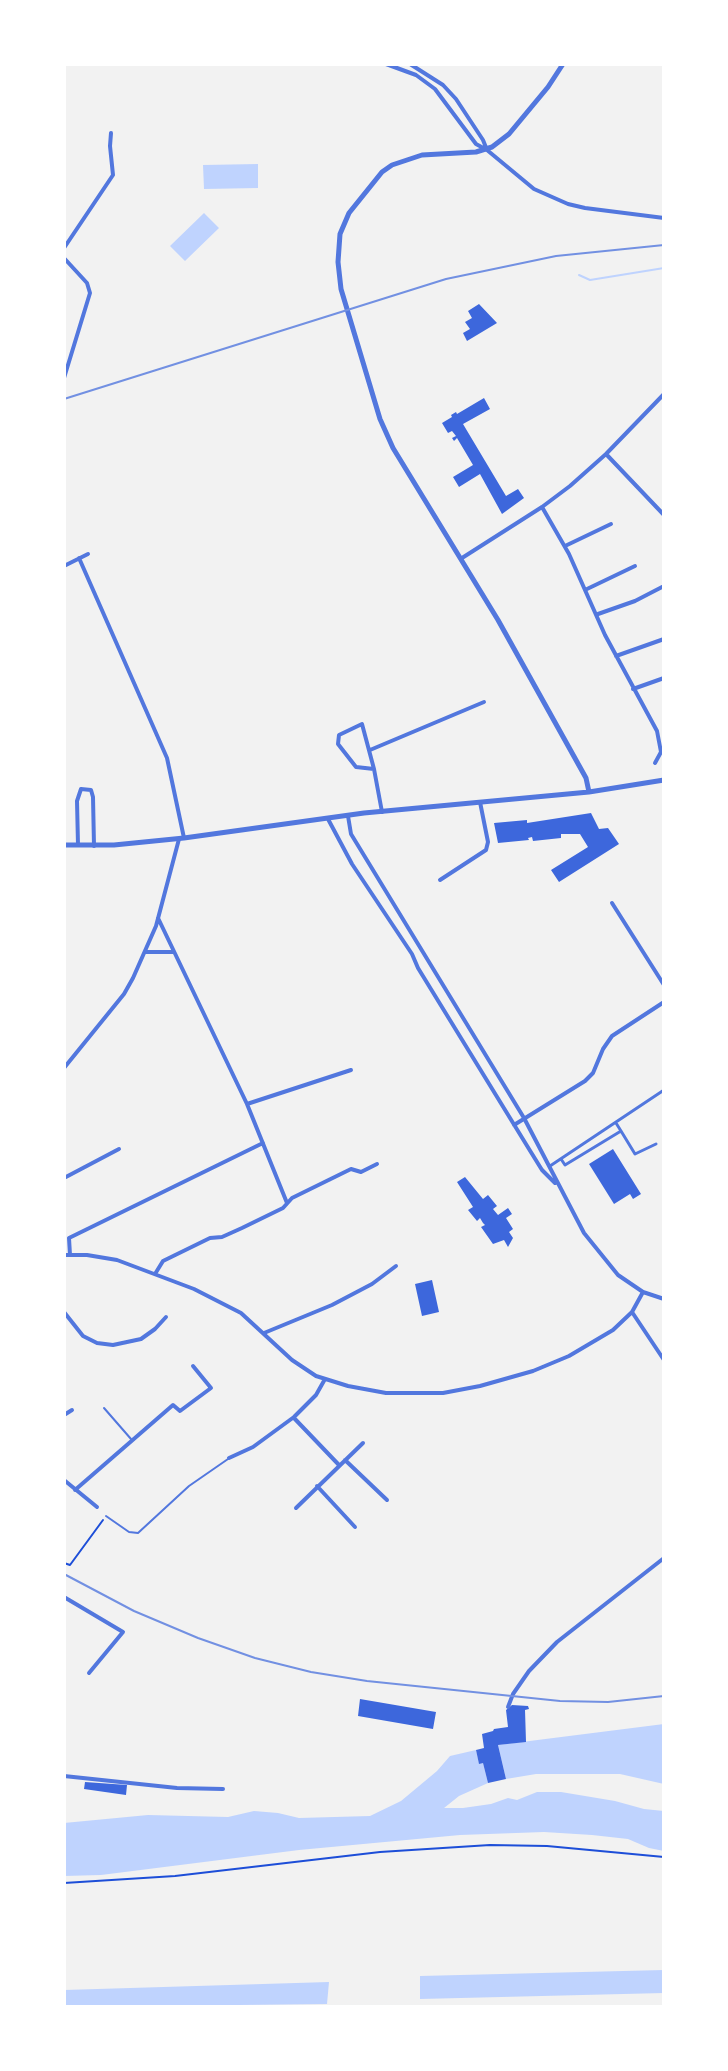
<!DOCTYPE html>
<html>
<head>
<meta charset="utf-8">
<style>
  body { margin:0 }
  #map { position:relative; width:728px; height:2071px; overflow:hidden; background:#f2f2f2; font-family:"IBM Plex Serif",serif }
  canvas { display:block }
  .frame { position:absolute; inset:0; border:66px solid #fff; pointer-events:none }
</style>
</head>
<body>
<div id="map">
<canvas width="728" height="2071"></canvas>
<div class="frame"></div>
</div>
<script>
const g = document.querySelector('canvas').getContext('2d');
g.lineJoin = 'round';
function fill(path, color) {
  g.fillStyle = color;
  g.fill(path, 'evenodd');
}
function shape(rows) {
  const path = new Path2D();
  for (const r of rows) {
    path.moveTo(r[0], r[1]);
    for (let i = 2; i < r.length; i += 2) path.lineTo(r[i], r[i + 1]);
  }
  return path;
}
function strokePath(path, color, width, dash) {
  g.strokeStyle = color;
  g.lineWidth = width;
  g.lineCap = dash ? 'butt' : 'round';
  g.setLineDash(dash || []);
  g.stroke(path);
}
const water = shape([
  [258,164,258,188,204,189,203,165],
  [204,213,219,228,185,261,170,246],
  [664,1724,664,1784,620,1774,536,1774,506,1779,498,1745],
  [476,1750,479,1763,483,1763,488,1783,459,1796,444,1808,463,1808,491,1804,508,1798,517,1800,537,1792,561,1792,615,1801,644,1809,664,1811,664,1851,649,1848,628,1839,592,1835,544,1832,460,1835,299,1850,101,1875,64,1876,64,1823,148,1815,228,1817,254,1811,278,1813,299,1818,370,1816,401,1801,437,1771,450,1756],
  [664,1970,664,1993,420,1999,420,1976],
  [329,1982,327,2004,64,2007,64,1990]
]);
const stream = shape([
  [579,275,590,280,664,268]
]);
const building = shape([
  [479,304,497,323,467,341,463,333,470,329,465,322,472,318,468,311],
  [484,398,490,409,463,424,506,496,518,489,524,498,502,514,480,474,459,487,453,477,473,465,457,438,454,441,452,438,456,436,452,431,448,433,442,423,452,417,451,415,456,412,457,414],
  [591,813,599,829,608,828,619,844,559,882,551,870,588,847,580,834,561,834,561,838,533,841,532,837,528,838,529,840,498,843,494,823,527,820,527,823],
  [613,1149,641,1194,633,1199,630,1194,614,1204,589,1164],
  [465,1177,483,1199,488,1195,497,1206,493,1209,498,1215,508,1208,512,1214,506,1218,513,1229,509,1232,513,1238,508,1247,504,1240,493,1244,481,1227,485,1225,483,1223,480,1218,477,1221,468,1210,473,1207,457,1182],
  [432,1280,439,1312,422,1316,415,1284],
  [360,1699,436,1712,433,1729,358,1716],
  [512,1705,528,1706,529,1709,525,1710,526,1742,498,1745,506,1779,488,1783,483,1763,479,1764,476,1750,484,1748,482,1734,493,1731,494,1729,508,1727,506,1710],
  [85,1782,127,1785,126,1795,84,1789]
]);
const path = shape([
  [64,1563,70,1565,103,1520],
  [64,1883,175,1876,380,1852,490,1845,547,1846,664,1857]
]);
const service = shape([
  [104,1408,131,1439],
  [106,1516,129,1532,138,1533,189,1486,228,1459]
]);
const pedestrian = shape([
  [621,1131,635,1154,656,1144],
  [561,1159,565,1165,621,1131,616,1123],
  [550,1166,664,1090]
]);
const minor = shape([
  [386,64,416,75,435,89,476,144,487,150,534,189,568,204,585,208,664,218],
  [410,64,443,85,456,99,483,140,487,150],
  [64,248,113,175,110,146,111,133],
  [64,258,87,283,90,293,64,378],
  [606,454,664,515],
  [542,507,569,554,605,635,657,731,661,752,655,763],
  [565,546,611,524],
  [79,558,167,758,184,838],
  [462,558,542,507,570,486,606,454,664,394],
  [64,566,88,554],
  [587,589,635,566],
  [598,614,635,601,664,586],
  [616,656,664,639],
  [633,689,664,678],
  [370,750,484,702],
  [374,769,356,767,338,744,339,735,362,724,374,769,382,812],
  [348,816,351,834,524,1118,584,1233,618,1275,643,1292,664,1299],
  [328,819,352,864,412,954,418,968,529,1149,542,1170,555,1183],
  [78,845,77,801,81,789,91,790,93,797,94,846],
  [440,880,486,850,488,842,480,802],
  [612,903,664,985],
  [158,918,247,1104,287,1203],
  [146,952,174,952],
  [64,1068,124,994,133,978,156,926,179,839],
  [247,1104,351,1070],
  [514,1125,585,1081,593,1073,603,1049,612,1036,664,1002],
  [64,1178,119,1149],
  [64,1255,87,1255,117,1260,194,1289,241,1313,292,1360,316,1376,348,1386,386,1393,443,1393,480,1386,533,1371,569,1356,613,1330,632,1312,643,1292],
  [70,1255,69,1238,263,1143],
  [155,1274,163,1261,210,1238,222,1237,242,1228,283,1208,292,1198,351,1169,361,1172,377,1164],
  [64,1312,83,1336,97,1343,113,1345,141,1339,155,1329,166,1317],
  [632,1312,664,1360],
  [264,1333,332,1305,372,1284,396,1266],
  [64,1415,72,1410],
  [294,1418,339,1465],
  [229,1458,253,1447,294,1417,316,1395,325,1379],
  [345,1460,387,1500],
  [64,1480,97,1507],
  [317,1486,355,1527],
  [75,1490,173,1405,180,1411,211,1388,193,1366],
  [296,1508,363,1443],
  [64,1597,123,1632,89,1673],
  [508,1707,513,1694,529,1671,557,1642,664,1558],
  [64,1776,177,1788,223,1789]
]);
const tertiary = shape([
  [563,64,548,87,509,134,492,147,476,152,422,155,392,165,382,172,349,213,340,234,338,262,341,289,380,419,393,448,498,620,586,778,589,792],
  [64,845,114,845,184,838,364,813,589,792,664,780]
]);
const rail = shape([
  [64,399,446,279,556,256,664,245],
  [64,1574,134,1611,198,1638,255,1658,311,1672,367,1681,560,1701,608,1702,664,1696]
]);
fill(water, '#bfd3fe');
strokePath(stream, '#bfd3fe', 2);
fill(building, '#3d67dc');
strokePath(path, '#1d4ed8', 2);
strokePath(service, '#5277de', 2);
strokePath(pedestrian, '#5277de', 3);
strokePath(minor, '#5277de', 4);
strokePath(tertiary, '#5277de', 5);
strokePath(rail, '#7290e2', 2);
</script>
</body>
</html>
